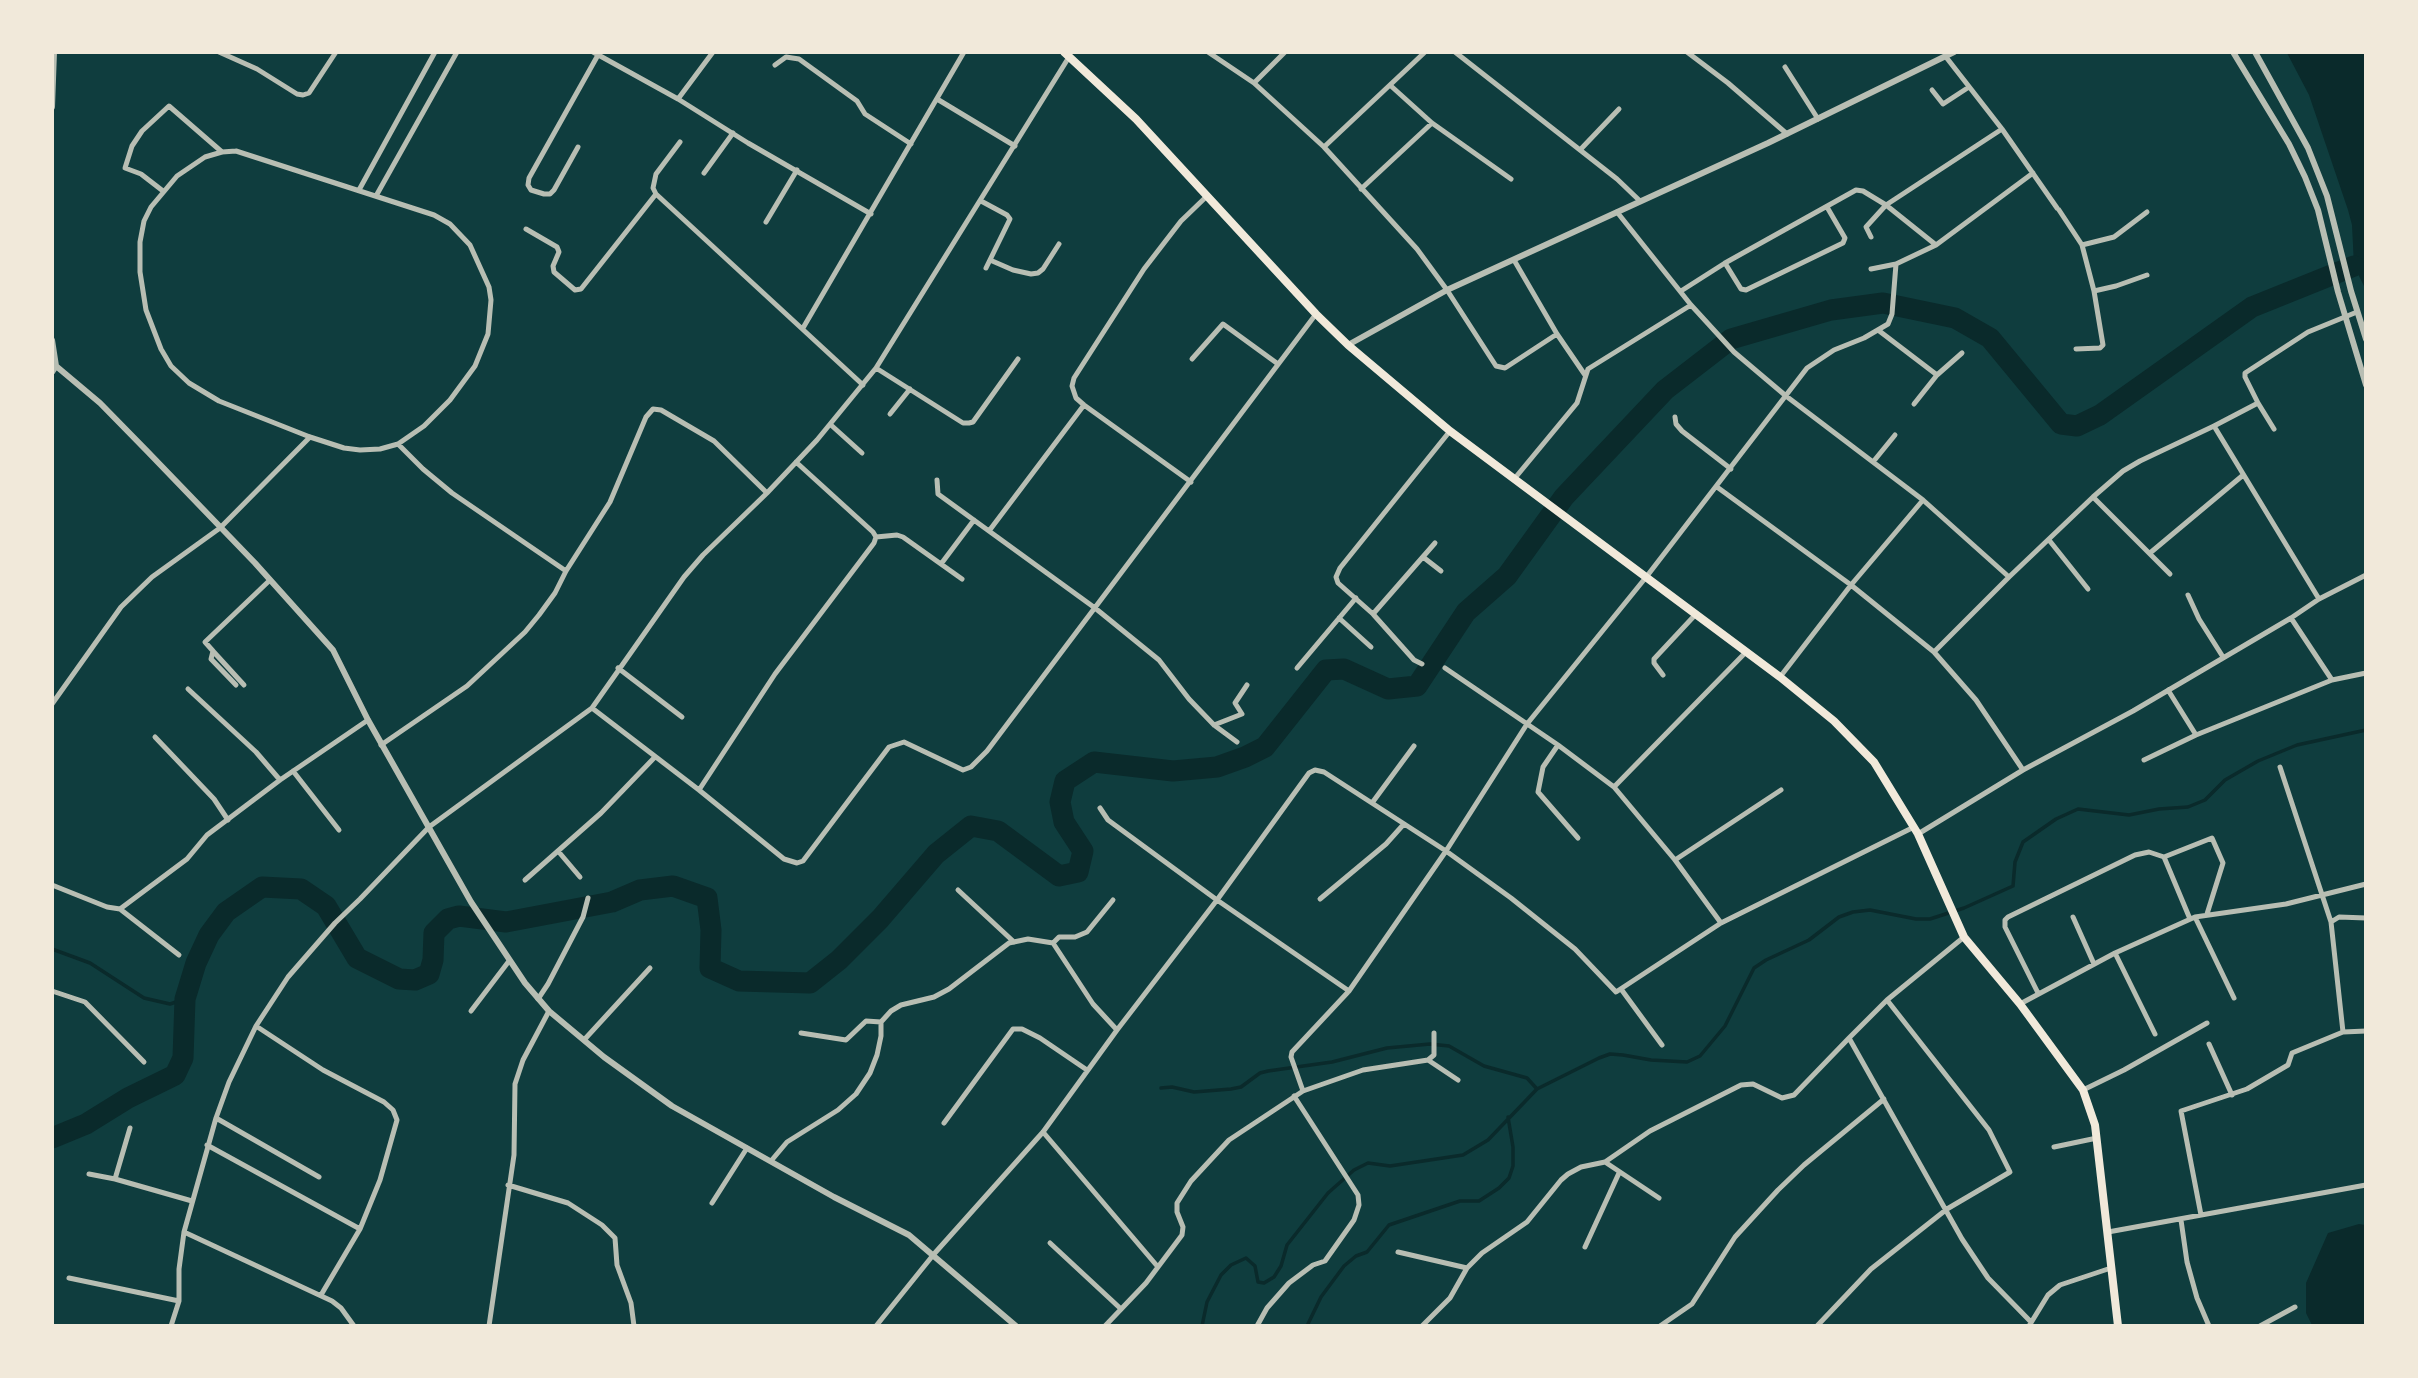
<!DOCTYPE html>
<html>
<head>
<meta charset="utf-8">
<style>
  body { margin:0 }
  #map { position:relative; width:2418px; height:1378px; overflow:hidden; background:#0f3d3e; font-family:"Open Sans",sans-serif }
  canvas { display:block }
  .frame { position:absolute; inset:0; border:54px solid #f1e9da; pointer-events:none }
</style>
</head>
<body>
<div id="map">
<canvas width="2418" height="1378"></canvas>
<div class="frame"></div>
</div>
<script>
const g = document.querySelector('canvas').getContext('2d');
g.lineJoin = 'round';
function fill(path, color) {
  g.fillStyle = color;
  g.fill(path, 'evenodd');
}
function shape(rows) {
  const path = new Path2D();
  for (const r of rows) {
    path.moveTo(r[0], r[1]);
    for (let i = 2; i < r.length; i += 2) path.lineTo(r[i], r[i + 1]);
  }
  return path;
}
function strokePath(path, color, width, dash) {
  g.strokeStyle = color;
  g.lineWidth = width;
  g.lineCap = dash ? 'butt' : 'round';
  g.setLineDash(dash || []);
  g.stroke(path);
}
const water = shape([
  [2287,53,2365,53,2365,288,2354,266,2352,225,2348,210,2309,95],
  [2359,1224,2365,1225,2365,1325,2312,1325,2306,1313,2306,1283,2328,1233]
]);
const stream = shape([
  [52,949,90,963,144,998,170,1004,185,999],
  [1161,1088,1172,1087,1194,1092,1231,1089,1241,1087,1260,1073,1268,1071,1332,1062,1387,1048,1430,1044,1449,1046,1484,1066,1527,1078,1537,1089],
  [1202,1326,1207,1302,1221,1275,1231,1265,1246,1258,1255,1266,1258,1282,1264,1283,1274,1277,1281,1266,1287,1245,1328,1193,1354,1170,1368,1163,1390,1166,1463,1155,1488,1140,1537,1089,1599,1058,1610,1054,1623,1055,1651,1060,1687,1062,1700,1056,1725,1026,1754,968,1766,960,1809,940,1839,917,1853,912,1870,910,1916,919,1930,919,1964,908,2013,886,2015,862,2023,842,2056,819,2078,809,2129,815,2159,809,2188,807,2205,800,2225,780,2258,761,2297,745,2366,730],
  [1307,1326,1321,1297,1344,1266,1356,1256,1367,1252,1389,1225,1460,1201,1479,1201,1499,1188,1509,1178,1513,1166,1513,1147,1508,1117]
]);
const river = shape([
  [52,1138,86,1124,128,1098,175,1075,183,1058,185,999,196,963,209,935,226,912,262,887,301,889,326,906,357,958,399,979,415,980,429,974,433,960,434,933,448,919,459,916,506,922,612,902,640,890,673,886,707,898,711,930,710,968,739,981,810,983,839,960,880,919,936,854,971,826,998,831,1059,876,1078,872,1083,851,1064,822,1060,802,1065,781,1094,762,1173,771,1217,767,1245,757,1265,747,1326,670,1344,669,1388,689,1417,686,1466,612,1507,576,1564,497,1665,390,1731,339,1831,310,1883,303,1955,318,1990,338,2061,424,2077,426,2100,415,2252,307,2354,266]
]);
const minor = shape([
  [219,52,257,69,297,94,303,95,309,93,336,52],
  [593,52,678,99,748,143,871,214],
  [1208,52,1254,83],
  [1285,52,1254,83,1324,147],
  [1425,52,1324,147,1417,249,1447,290,1496,366,1505,368,1557,334],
  [1455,52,1617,179,1640,201],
  [1687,52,1728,83,1787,134],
  [1946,57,2002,129,2057,208],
  [775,65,786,57,799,59,857,101,865,114,911,144],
  [1785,67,1818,119],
  [1391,86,1432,123,1511,179],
  [1932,90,1943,104,1969,87],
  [678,99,713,52],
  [937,99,1015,146],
  [578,147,554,190,550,194,544,194,531,190,528,185,529,178,598,55],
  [1580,150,1619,109],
  [236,151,434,215,450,224,470,245,489,287,491,300,488,334,475,366,450,400,424,426,398,444,380,449,360,450,344,448,310,437,219,401,189,383,171,366,161,349,146,310,140,272,140,242,144,221,151,207,177,176,205,157,222,152,236,151],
  [704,173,733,133],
  [1361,189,1432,123],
  [359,190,435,52],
  [163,191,141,174,125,168,132,146,142,131,169,106,222,152],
  [656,194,653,188,656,174,680,142],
  [376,196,457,52],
  [981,201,1007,215,1010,219,986,268],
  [2059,210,2082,245,2094,291,2103,345,2100,348,2076,349],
  [1617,212,1691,305,1734,352,1786,396,1923,500,2009,577],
  [766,222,797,170],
  [526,229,557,247,559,252,553,266,554,272,575,290,581,289,656,194,863,385],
  [1871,237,1866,227,1886,205,1936,245],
  [2082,245,2114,237,2147,212],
  [990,260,1013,270,1031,274,1038,273,1043,269,1059,244],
  [1514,260,1557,334,1585,375],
  [1725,263,1741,289,1746,290,1843,243,1845,238,1827,207],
  [1871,269,1896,264],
  [1681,291,1725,263,1856,190,1863,191,1886,205,2002,129],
  [2094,291,2116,286,2147,275],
  [803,328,964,52],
  [1878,330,1937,375,1914,404],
  [1192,359,1223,324,1278,364],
  [876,368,963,423,969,423,973,422,1018,359],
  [1937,375,1962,353],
  [2258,403,2245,377,2245,373,2308,332,2357,312],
  [890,414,910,389],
  [1675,417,1676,424,1682,431,1731,469],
  [831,425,862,453],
  [2214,426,2258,403,2274,429],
  [398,444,423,469,452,493,566,571],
  [1873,462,1895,435],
  [1515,478,1577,403,1588,369,1691,305],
  [937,480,938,494,1095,608,1159,660,1189,699,1214,725,1237,742],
  [1191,482,1084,405,1076,398,1072,386,1074,378,1144,269,1181,221,1207,196],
  [1717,487,1851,585,1923,500],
  [2093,497,2170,574],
  [989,531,1084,405],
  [876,537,897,535,903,537,962,579],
  [2049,540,2088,589],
  [2150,553,2242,476],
  [1423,557,1441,571],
  [941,564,974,520],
  [2188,595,2199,619,2223,657],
  [1373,614,1435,543],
  [1339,618,1371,647],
  [2291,618,2332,680,2366,673],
  [212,650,244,685],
  [1422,664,1414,660,1373,614,1338,583,1336,577,1340,568,1450,431],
  [618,668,682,717],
  [1297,668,1356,598],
  [1445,668,1558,745,1614,787,1675,860,1721,923],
  [1663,675,1654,663,1654,659,1696,614],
  [1780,677,1851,585,1934,652],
  [236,685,211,659,213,651,205,642,270,580],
  [188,689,256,752,280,780],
  [2168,690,2196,735,2332,680],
  [52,704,121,607,152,577,220,528,310,437],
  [592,708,699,790,784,859,797,863,803,861,889,747,904,742,963,770,971,767,987,751,1316,314],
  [1214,725,1242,714,1235,703,1247,685],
  [155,737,214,799,228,820],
  [381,745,467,686,525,632,539,615,555,593,566,571,610,502,646,417,653,409,661,410,714,441,767,493],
  [1558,745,1543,767,1538,792,1578,838],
  [2144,760,2196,735],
  [2280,767,2331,922],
  [2023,770,1976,700,1934,652,2009,577,2093,497,2123,471,2140,461,2214,426,2319,599],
  [293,771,339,830],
  [1614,787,1746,652],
  [699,790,775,674,874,543,876,537,873,532,796,462],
  [1372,803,1414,746],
  [1100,808,1108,820,1217,900,1349,991],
  [1918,834,2023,770,2133,711,2291,618,2319,599,2366,575],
  [558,851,580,877],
  [1675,860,1781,790],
  [525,880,601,813,654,758],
  [52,885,107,907,120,909,179,955],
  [958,890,1014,942],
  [1320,899,1386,844,1403,825],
  [120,909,187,859,207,835,280,780,368,720],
  [2073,917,2094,964],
  [2195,917,2234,998],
  [2190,919,2164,857,2212,838,2223,863,2207,914],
  [1964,937,1887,1000,1849,1038,1962,1239,1988,1278,2031,1322],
  [1053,943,1059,937,1075,937,1087,932,1113,900],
  [2115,953,2155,1034],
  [1621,989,1662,1045],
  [52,991,85,1002,144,1062],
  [2038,993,2005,927,2005,920,2008,917,2135,855,2149,852,2164,857],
  [538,999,548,984,583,917,588,898],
  [2020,1004,2115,953,2195,917,2286,904,2366,884],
  [471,1011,509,961],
  [256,1026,323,1070,384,1102,393,1110,397,1120,380,1180,360,1229,321,1295],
  [2343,1032,2366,1031],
  [801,1033,846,1040,866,1021,881,1022],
  [584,1040,650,968],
  [2209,1044,2232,1095],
  [1428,1060,1434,1055,1434,1033],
  [2083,1090,2124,1070,2207,1023],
  [1303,1091,1363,1070,1428,1060,1458,1080],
  [216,1118,319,1177],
  [944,1123,1013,1029,1022,1029,1040,1038,1087,1070],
  [1043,1132,1158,1267],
  [207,1145,360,1229],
  [2054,1147,2097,1138],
  [771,1161,787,1142,838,1110,856,1094,870,1073,877,1055,881,1036,881,1022,891,1011,901,1005,934,997,949,989,1009,943,1028,939,1053,943,1093,1004,1117,1030],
  [1605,1162,1659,1198],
  [89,1174,115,1179,192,1201],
  [115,1179,130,1128],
  [508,1185,568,1203,602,1225,615,1238,617,1265,631,1303,634,1326],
  [712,1203,747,1148],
  [2201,1215,2181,1111,2247,1089,2288,1065,2292,1053,2343,1032,2331,922,2339,917,2366,918],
  [2181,1220,2187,1262,2197,1298,2209,1326],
  [184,1232,332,1301,341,1308,354,1326],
  [2108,1232,2366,1185],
  [1050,1243,1121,1309],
  [1585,1247,1619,1173],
  [1398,1252,1467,1268],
  [69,1278,179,1301],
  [171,1326,179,1301,179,1269,184,1232,216,1118,229,1082,256,1026,288,977,335,923,360,899,429,827,592,708,684,577,703,555,767,493,817,440,876,368,1069,57],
  [489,1326,514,1155,515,1084,523,1060,549,1011],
  [876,1326,934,1254,1043,1132,1117,1030,1217,900,1309,773,1315,770,1324,772,1446,851,1511,898,1575,949,1616,992,1721,923,1914,827],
  [1105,1326,1146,1283,1182,1235,1183,1227,1177,1212,1177,1203,1191,1181,1229,1140,1303,1091,1291,1057,1292,1052,1349,991,1446,851,1527,724,1647,576,1807,368,1834,350,1864,338,1888,324,1892,314,1896,264,1936,245,2033,173],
  [1257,1326,1267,1308,1289,1283,1313,1265,1325,1261,1354,1220,1359,1205,1358,1195,1294,1096],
  [1422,1326,1450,1298,1467,1268,1482,1253,1527,1222,1561,1180,1568,1174,1581,1167,1605,1162,1650,1131,1741,1085,1753,1084,1782,1098,1794,1095,1849,1038],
  [1660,1326,1692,1304,1735,1237,1778,1190,1804,1165,1884,1099],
  [1817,1326,1871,1269,1947,1209,2010,1172,1989,1130,1887,1000],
  [2029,1326,2048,1295,2060,1285,2111,1268],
  [2260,1326,2295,1307]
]);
const tertiary = shape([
  [2233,52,2289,144,2305,177,2318,210,2338,292,2366,385],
  [2255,52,2308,148,2327,196,2351,291,2366,339],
  [52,107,54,52],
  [52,340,56,366,52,372],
  [1348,345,1447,290,1768,143,1954,52],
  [56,366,100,403,147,451,255,563,333,650,368,720,471,902,525,983,549,1011,604,1057,672,1106,834,1197,909,1235,1016,1326]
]);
const trunk = shape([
  [1064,52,1136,119,1316,314,1348,345,1450,431,1780,677,1834,721,1874,762,1918,834,1964,937,2020,1004,2083,1090,2095,1125,2118,1326]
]);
fill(water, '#0a2a2b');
strokePath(stream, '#0a2a2b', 3.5);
strokePath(river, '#0a2a2b', 21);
strokePath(minor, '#b8beb3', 5);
strokePath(tertiary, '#b8beb3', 6);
strokePath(trunk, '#f1e9da', 8);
</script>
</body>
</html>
